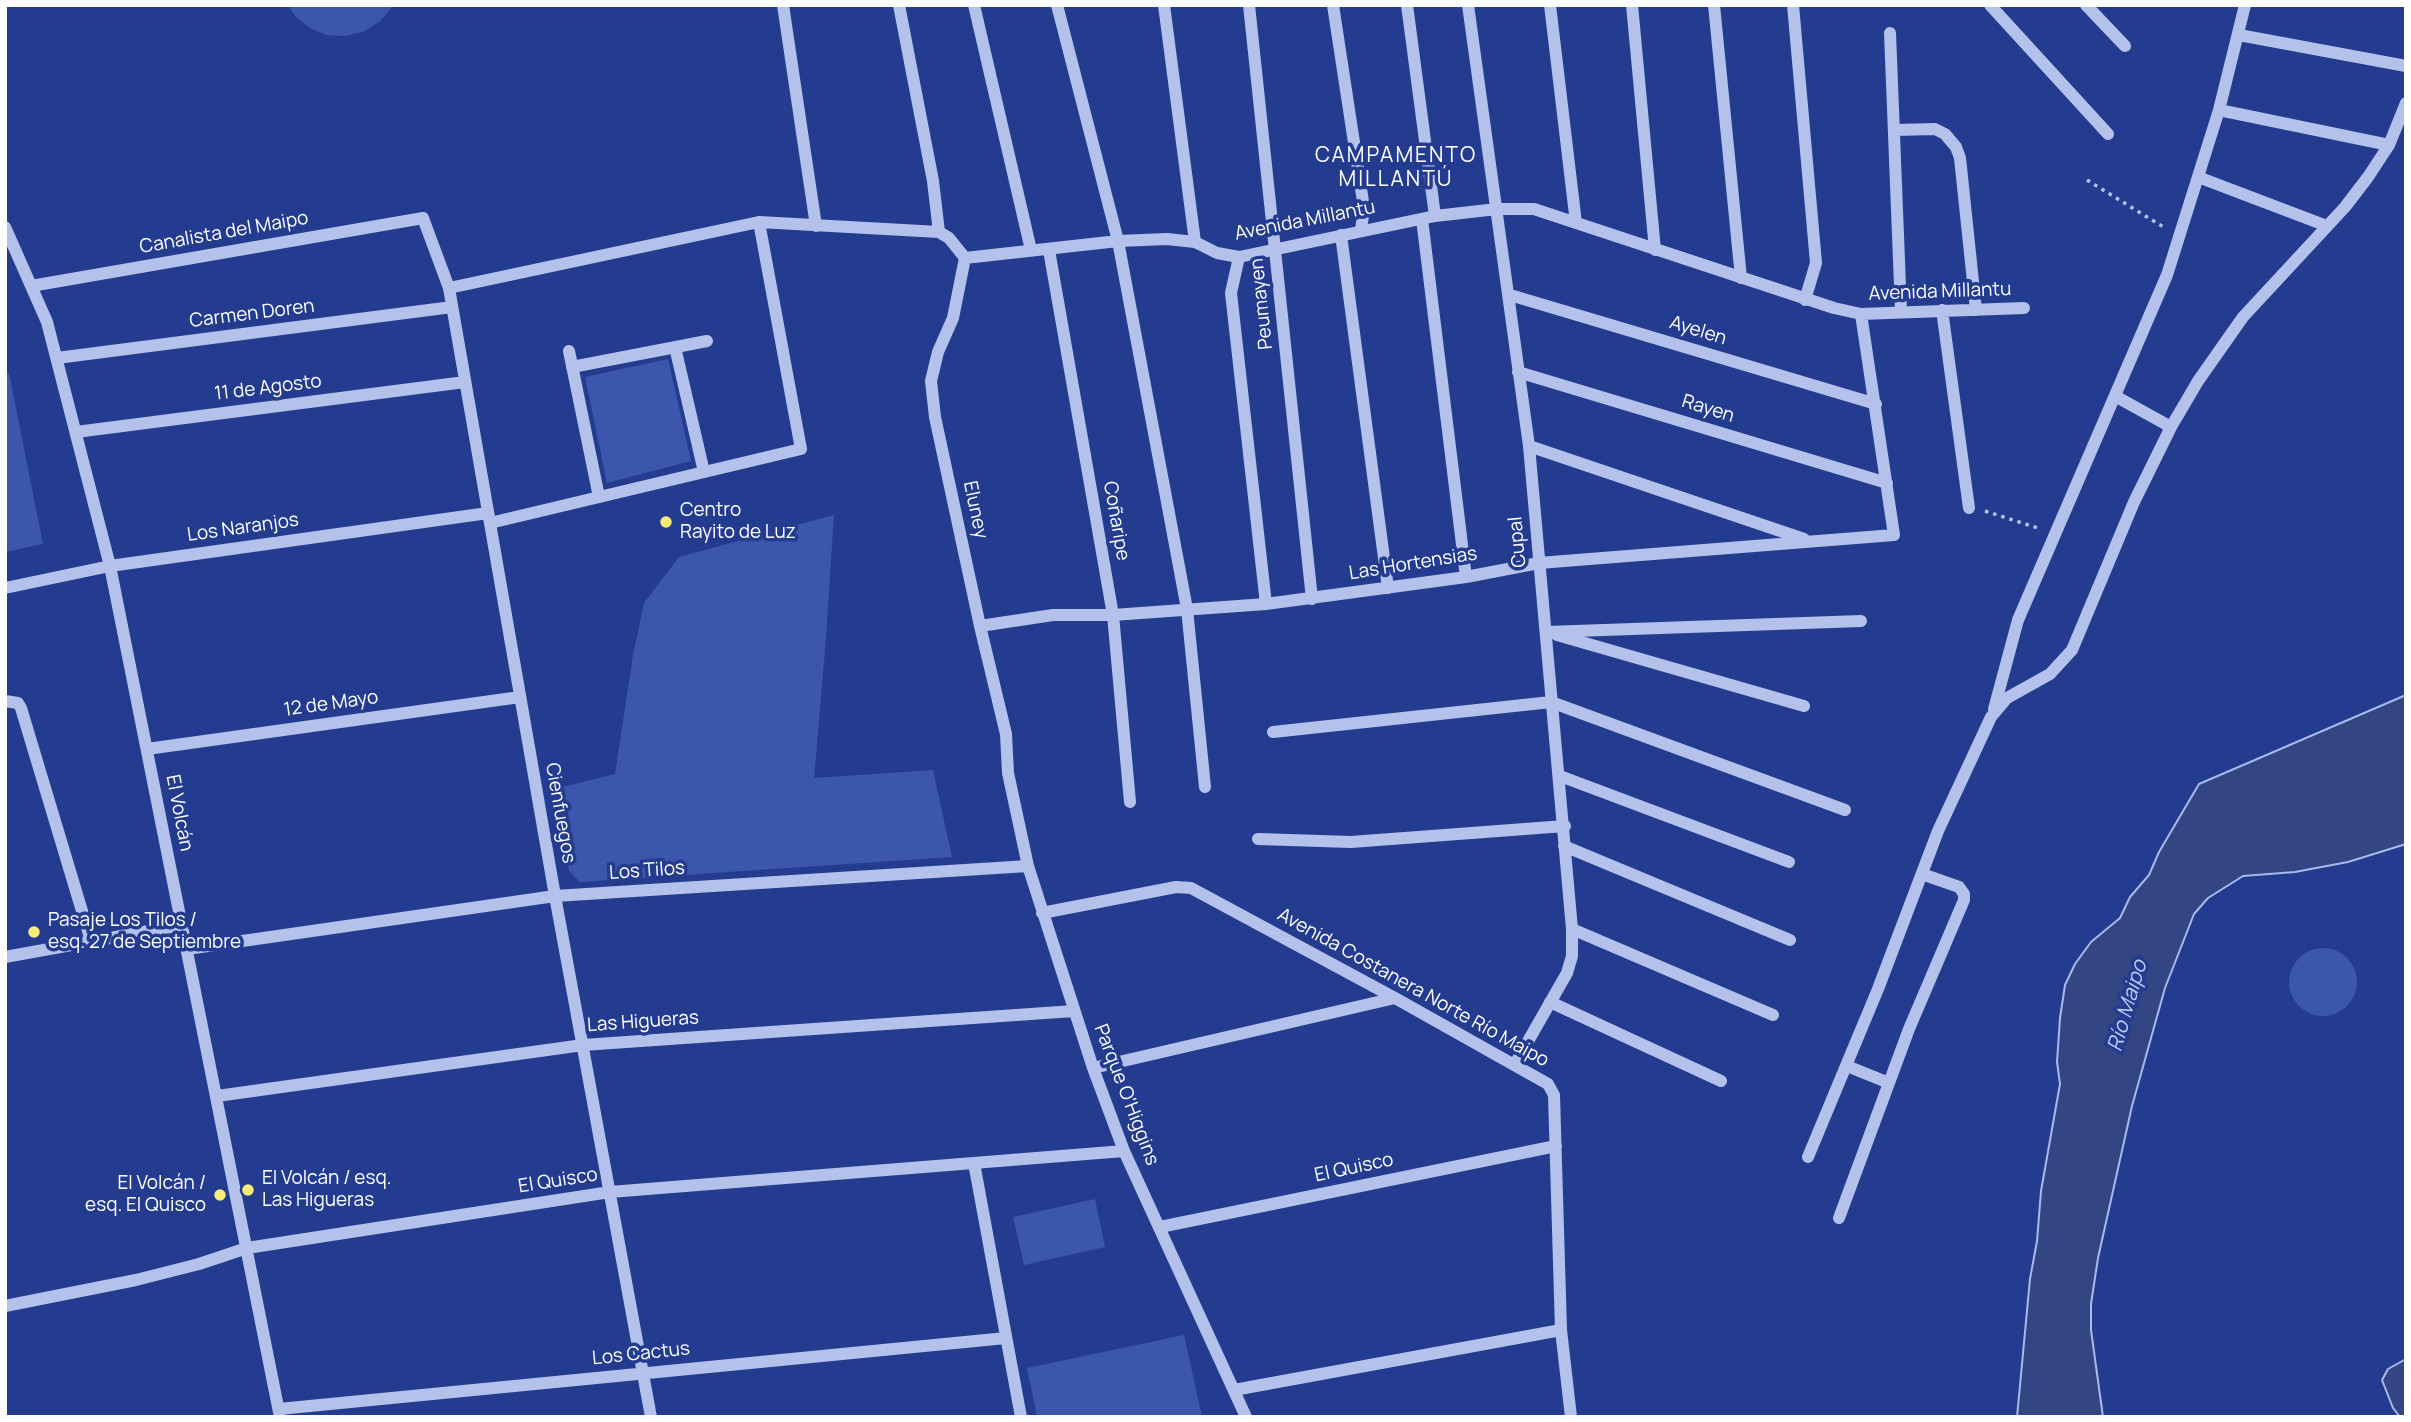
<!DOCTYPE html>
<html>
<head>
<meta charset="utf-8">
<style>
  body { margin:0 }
  #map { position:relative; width:2411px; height:1422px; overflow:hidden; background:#243c8f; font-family:Manrope,sans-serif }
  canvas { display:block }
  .frame { position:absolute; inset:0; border:7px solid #fff; pointer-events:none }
</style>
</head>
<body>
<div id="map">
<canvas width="2411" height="1422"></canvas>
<div class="frame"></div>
</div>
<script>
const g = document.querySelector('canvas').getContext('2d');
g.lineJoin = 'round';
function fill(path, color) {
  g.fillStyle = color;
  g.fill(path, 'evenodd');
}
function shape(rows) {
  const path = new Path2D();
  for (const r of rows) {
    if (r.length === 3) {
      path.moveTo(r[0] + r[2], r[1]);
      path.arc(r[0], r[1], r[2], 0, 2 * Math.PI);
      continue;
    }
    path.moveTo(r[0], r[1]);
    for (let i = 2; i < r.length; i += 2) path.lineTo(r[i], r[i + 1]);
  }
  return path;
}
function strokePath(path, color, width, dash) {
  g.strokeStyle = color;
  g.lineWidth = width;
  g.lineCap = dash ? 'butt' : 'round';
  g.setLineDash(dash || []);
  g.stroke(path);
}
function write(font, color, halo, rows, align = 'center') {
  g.font = font + ' Manrope,sans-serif';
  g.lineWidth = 7;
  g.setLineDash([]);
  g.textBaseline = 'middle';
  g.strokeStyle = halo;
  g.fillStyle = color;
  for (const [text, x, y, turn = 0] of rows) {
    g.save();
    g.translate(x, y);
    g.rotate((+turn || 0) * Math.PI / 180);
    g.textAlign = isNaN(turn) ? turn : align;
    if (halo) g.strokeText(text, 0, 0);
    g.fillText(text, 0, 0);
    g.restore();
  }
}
const green = shape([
  [288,5,394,5,379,22,363,32,345,36,327,35,310,28,295,16],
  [668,359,691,461,607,483,585,377],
  [9,373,43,544,5,552,5,374],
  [834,515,825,651,814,778,933,770,952,857,580,882,569,871,555,789,615,774,633,655,644,603,679,557],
  [2323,982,34],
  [1095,1199,1105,1247,1024,1265,1013,1217],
  [1184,1335,1202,1417,1037,1417,1027,1368]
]);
const water = shape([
  [2406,695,2406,844,2348,862,2295,872,2243,876,2208,898,2194,914,2165,988,2132,1106,2098,1258,2091,1304,2091,1330,2103,1417,2017,1417,2030,1279,2037,1241,2041,1191,2060,1084,2057,1062,2060,1018,2065,985,2075,964,2091,942,2120,918,2130,897,2149,875,2159,852,2199,784,2406,695],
  [2406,1359,2406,1417,2400,1417,2393,1408,2382,1380,2388,1369,2406,1359]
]);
const path = shape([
  [2087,180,2165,228],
  [1985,511,2041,529]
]);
const minor = shape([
  [783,5,816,226],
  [899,5,933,181,939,232],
  [974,5,1031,250],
  [1057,5,1118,241,1187,609,1205,787],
  [1164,5,1195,242],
  [1249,5,1312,599],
  [1333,5,1364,208,1361,230],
  [1407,5,1435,216],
  [1468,5,1529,446,1572,929,1572,956,1567,973,1515,1064],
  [1550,5,1576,223],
  [1632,5,1655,250],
  [1714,5,1741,278],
  [1793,5,1816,263,1805,300],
  [1990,5,2108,134],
  [2086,5,2125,46],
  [1890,33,1901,311],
  [2239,35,2406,66],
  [2219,110,2389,145],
  [1894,130,1935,129,1945,134,1956,147,1960,158,1976,310],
  [2198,177,2327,226],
  [1422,219,1466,577],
  [5,227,47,322,110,566,280,1417],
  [1341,235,1388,588],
  [1049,250,1113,615,1130,802],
  [1239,257,1231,293,1266,604],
  [965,258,953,318,938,352,931,381,935,417,980,626,1006,734,1008,773,1028,866,1093,1068,1124,1151,1246,1417],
  [31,286,423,218,449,288,555,896,651,1417],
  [449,288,759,222,939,232,949,238,965,258,1118,241,1167,239,1195,242,1217,253,1239,257,1435,216,1497,209,1534,209,1834,308,1861,314,2024,308],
  [1510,295,1876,404],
  [1942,310,1969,508],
  [675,347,704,472],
  [569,351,599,497],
  [57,358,452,307],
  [572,367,707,341],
  [1518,372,1887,483],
  [2115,396,2171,427],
  [76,432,465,382],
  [1529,446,1804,539],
  [490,523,801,449,759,222],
  [5,588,110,566,488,513],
  [980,626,1053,615,1113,615,1266,604,1466,577,1539,563,1894,535,1861,314],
  [1547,632,1861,621],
  [1557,635,1804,706],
  [5,701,18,703,21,708,91,941],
  [1994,709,2018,620,2167,275,2219,110,2245,5],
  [1273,732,1551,702,1845,810],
  [147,749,520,697],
  [1560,776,1789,862],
  [1258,839,1351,842,1565,826],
  [1564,846,1790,940],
  [1042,913,1176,887,1191,888,1395,998,1548,1084,1554,1095,1561,1330,1571,1417],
  [1572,929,1773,1015],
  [187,949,555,896,1028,866],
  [5,957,182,925],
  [1550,1002,1721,1081],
  [1847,1066,1889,1083],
  [1093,1068,1395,998],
  [217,1096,583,1045,1074,1011],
  [1808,1157,1878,989,1938,831,1991,717,2007,698,2050,674,2072,650,2134,502,2171,427,2198,381,2243,317,2345,207,2368,177,2389,145,2406,103],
  [974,1163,1021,1417],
  [1839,1218,1909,1029,1964,900,1964,894,1959,887,1922,874],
  [1160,1227,1556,1146],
  [5,1306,136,1280,199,1264,247,1248,610,1192,1124,1151],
  [1234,1390,1561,1330],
  [279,1409,1006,1338]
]);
const markers = [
  [666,522,7,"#f6ed77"],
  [34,932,7,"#f6ed77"],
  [248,1190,7,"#f6ed77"],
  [220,1195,7,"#f6ed77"]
];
const streetNames = [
  ["Avenida Millantu",1305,221,-11],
  ["Canalista del Maipo",224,233,-10],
  ["Avenida Millantu",1940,292,-2],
  ["Peumayen",1262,304,-96],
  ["Carmen Doren",252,314,-7],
  ["Ayelen",1698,331,17],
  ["11 de Agosto",268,388,-7],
  ["Rayen",1708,409,17],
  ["Eluney",975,510,78],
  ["Coñaripe",1116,521,80],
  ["Los Naranjos",243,528,-8],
  ["Cupal",1518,542,-95],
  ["Las Hortensias",1413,564,-9],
  ["12 de Mayo",331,704,-8],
  ["El Volcán",179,813,79],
  ["Cienfuegos",560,813,80],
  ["Los Tilos",647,871,-4],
  ["Avenida Costanera Norte Río Maipo",1413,988,29],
  ["Las Higueras",643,1022,-4],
  ["Parque O'Higgins",1126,1095,69],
  ["El Quisco",1354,1168,-12],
  ["El Quisco",558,1181,-9],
  ["Los Cactus",641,1354,-6]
];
const poiNames = [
  ["Centro",680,511],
  ["Rayito de Luz",680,533],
  ["Pasaje Los Tilos /",48,921],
  ["esq. 27 de Septiembre",48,943],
  ["El Volcán / esq.",262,1179],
  ["Las Higueras",262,1201],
  ["El Volcán /",206,1184,"right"],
  ["esq. El Quisco",206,1206,"right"]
];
const neighbourhoodNames = [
  ["CAMPAMENTO",1396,156],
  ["MILLANTÚ",1396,180]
];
const waterNames = [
  ["Río Maipo",2128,1006,-74]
];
fill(green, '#3c56ad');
fill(water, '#344583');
strokePath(water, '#a8b9ec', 2);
strokePath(path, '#b4c1eb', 3.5, [3.5, 5]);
strokePath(minor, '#b4c1eb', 12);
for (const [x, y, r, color] of markers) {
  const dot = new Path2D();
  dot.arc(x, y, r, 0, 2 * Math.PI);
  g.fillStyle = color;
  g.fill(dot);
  strokePath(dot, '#243c8f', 2.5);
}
write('19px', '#fff', '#243c8f', streetNames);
write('19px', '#fff', '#243c8f', poiNames, 'left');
g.letterSpacing = '2px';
write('21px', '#fff', '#243c8f', neighbourhoodNames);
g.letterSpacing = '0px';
write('italic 21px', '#c0ccf2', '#243c8f', waterNames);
</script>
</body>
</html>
